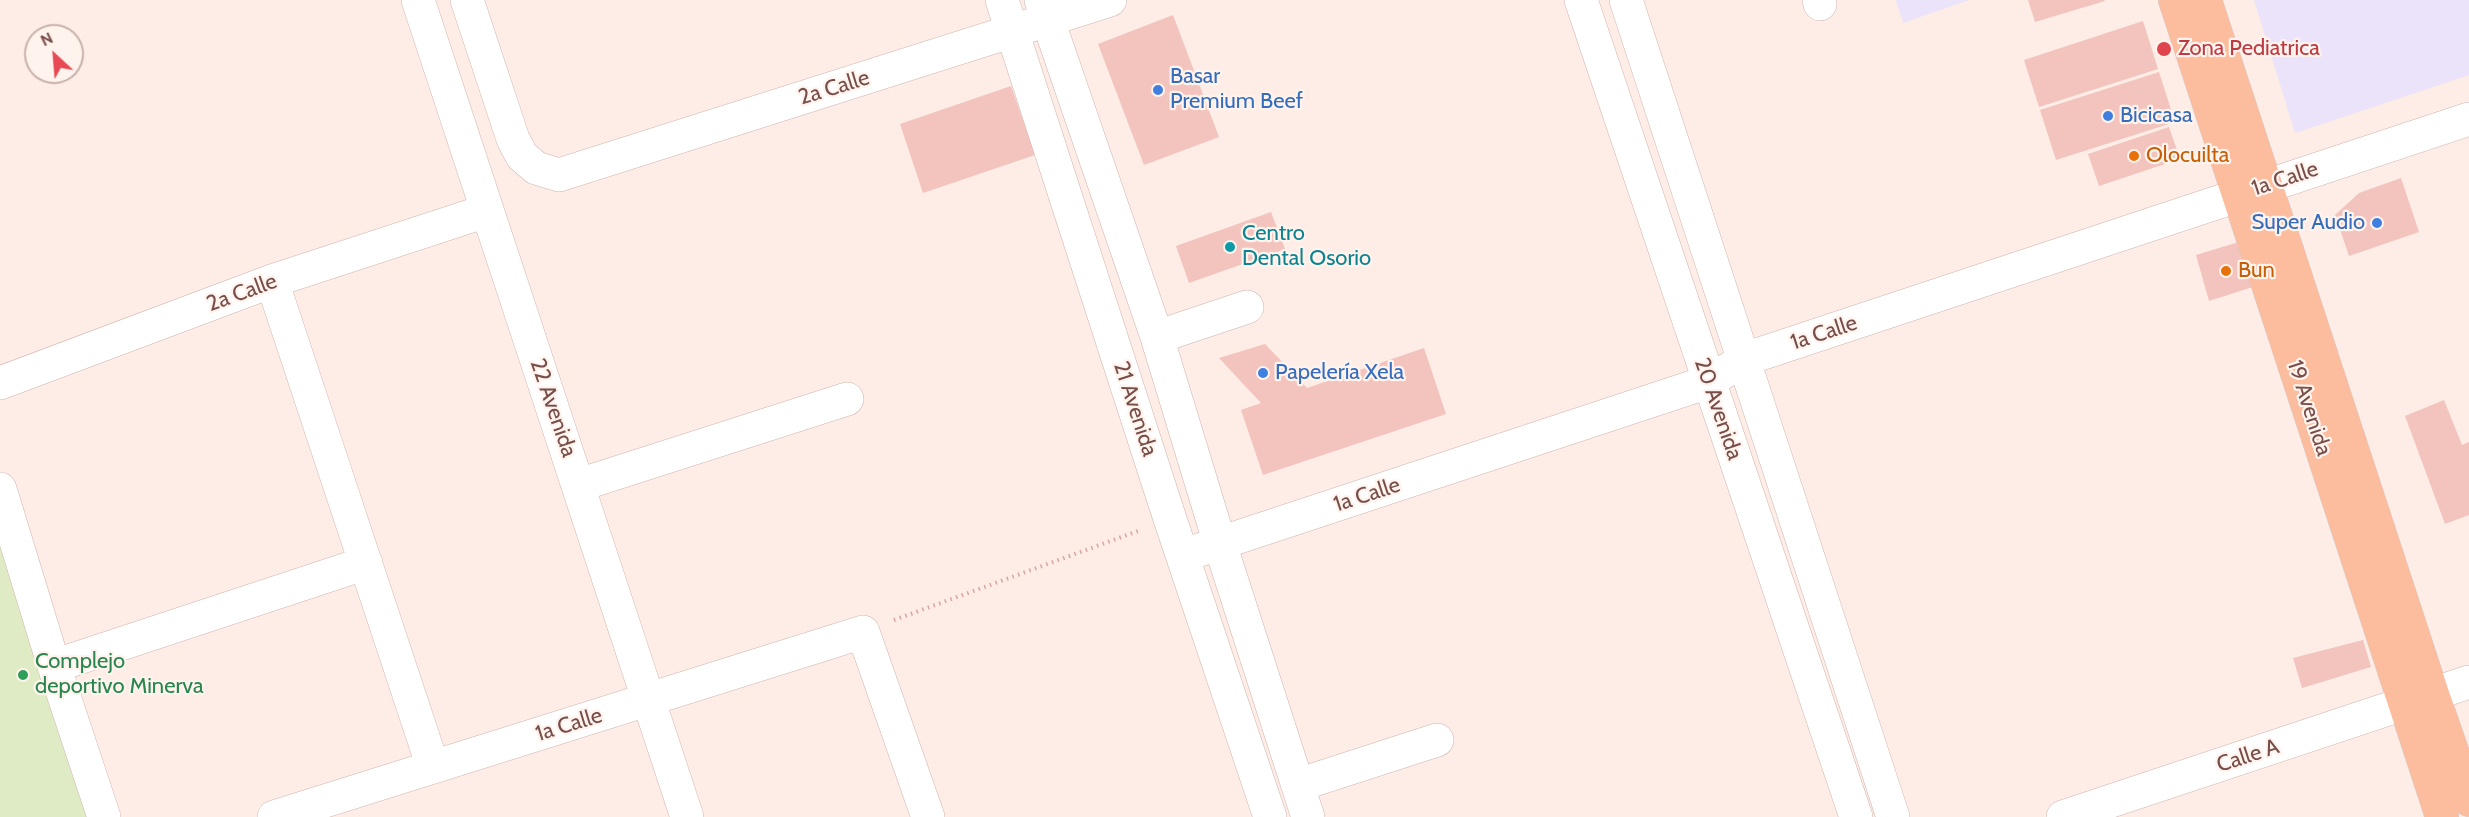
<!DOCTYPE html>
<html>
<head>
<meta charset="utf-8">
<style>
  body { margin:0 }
  #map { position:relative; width:2469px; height:817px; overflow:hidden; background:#fdede6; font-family:Cabin,sans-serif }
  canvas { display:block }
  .north { position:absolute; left:24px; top:24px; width:60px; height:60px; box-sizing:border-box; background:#fff3ed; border:2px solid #c9b1ac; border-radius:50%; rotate:334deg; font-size:16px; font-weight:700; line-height:24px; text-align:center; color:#774d4a }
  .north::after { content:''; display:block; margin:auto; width:21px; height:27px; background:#e84a54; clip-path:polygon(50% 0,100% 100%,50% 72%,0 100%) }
</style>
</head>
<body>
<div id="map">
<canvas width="2469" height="817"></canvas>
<div class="north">N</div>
</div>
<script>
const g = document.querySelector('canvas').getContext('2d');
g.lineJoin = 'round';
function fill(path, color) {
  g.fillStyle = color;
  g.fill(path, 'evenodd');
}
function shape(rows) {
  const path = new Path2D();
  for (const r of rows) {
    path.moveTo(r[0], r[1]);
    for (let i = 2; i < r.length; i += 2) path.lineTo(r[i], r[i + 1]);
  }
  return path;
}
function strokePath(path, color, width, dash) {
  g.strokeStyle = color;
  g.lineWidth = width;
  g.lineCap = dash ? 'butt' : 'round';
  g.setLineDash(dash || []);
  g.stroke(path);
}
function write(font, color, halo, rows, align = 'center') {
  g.font = font + ' Cabin,sans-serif';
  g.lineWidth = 4.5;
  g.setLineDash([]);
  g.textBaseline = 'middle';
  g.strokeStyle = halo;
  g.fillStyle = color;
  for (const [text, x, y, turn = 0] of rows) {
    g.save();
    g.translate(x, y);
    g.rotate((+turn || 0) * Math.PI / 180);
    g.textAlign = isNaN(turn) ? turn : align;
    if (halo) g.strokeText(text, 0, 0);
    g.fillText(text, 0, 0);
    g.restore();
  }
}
const education = shape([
  [1896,0,1969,0,1903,23],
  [2254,0,2469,0,2469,75,2295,133]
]);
const green = shape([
  [0,532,93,817,0,817]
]);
const building = shape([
  [2028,0,2104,0,2105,1,2035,22],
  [1173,15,1219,137,1144,165,1098,44],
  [2143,21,2158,69,2039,107,2024,60],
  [2159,72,2175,122,2056,160,2040,110],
  [1011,86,1035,155,923,193,900,124],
  [2169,127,2180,159,2099,186,2088,154],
  [2401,178,2419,232,2349,256,2335,215,2359,193],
  [1271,212,1285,249,1189,283,1176,246],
  [2242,241,2256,286,2209,301,2196,255],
  [1265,344,1307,388,1424,348,1446,414,1263,475,1241,410,1261,403,1219,358],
  [2444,400,2462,445,2469,442,2469,515,2445,524,2405,416],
  [2363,640,2371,667,2302,688,2293,658]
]);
const path = shape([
  [894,620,1138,531]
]);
const minor = shape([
  [418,0,687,817],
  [467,0,513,139,522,156,536,168,559,175,1110,0],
  [1002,0,1170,519,1270,817],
  [1041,0,1157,337,1220,544,1308,817],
  [1581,0,1856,817],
  [1626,0,1893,817],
  [1819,0,1820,4],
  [272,281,433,767],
  [1157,337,1247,307],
  [0,383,272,281,486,211],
  [579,485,847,399],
  [0,489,54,666,104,817],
  [1184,555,1708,382,1745,359,2469,119],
  [54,666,366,563],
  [1298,785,1437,740],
  [274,817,863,632,928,817],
  [2063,817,2469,682]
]);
const major = shape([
  [2175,0,2442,817],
  [2205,0,2432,693,2469,800]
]);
const markers = [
  [2164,49,8,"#e0444e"],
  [1158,90,6,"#3f7fe0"],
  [2108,116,6,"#3f7fe0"],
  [2134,156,6,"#e8710a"],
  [2377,223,6,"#3f7fe0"],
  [1230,247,6,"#0f9aa8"],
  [2226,271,6,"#e8710a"],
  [1263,373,6,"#3f7fe0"],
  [23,675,6,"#2e9e5b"]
];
const healthNames = [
  ["Zona Pediatrica",2178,49]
];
const shopNames = [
  ["Basar",1170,77],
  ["Premium Beef",1170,102],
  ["Bicicasa",2120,116],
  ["Super Audio",2365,223,"right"],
  ["Papelería Xela",1275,373]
];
const streetNames = [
  ["2a Calle",834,88,-17],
  ["1a Calle",2285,179,-18],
  ["2a Calle",242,293,-20],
  ["1a Calle",1824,333,-18],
  ["22 Avenida",553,408,71],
  ["19 Avenida",2309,408,72],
  ["21 Avenida",1135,409,72],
  ["20 Avenida",1718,409,71],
  ["1a Calle",1367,495,-18],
  ["1a Calle",569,725,-17],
  ["Calle A",2248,756,-18]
];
const foodNames = [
  ["Olocuilta",2146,156],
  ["Bun",2238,271]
];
const cultureNames = [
  ["Centro",1242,234],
  ["Dental Osorio",1242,259]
];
const leisureNames = [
  ["Complejo",35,662],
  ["deportivo Minerva",35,687]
];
fill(education, '#eae3f9');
fill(green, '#dfebc4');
fill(building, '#f3c3bd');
strokePath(minor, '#d1b4ae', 34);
strokePath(major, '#d6cac9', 34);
strokePath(path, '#d8a5a0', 4, [1.5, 4.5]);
strokePath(minor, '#fff', 33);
strokePath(major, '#fcbd9e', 33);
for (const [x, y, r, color] of markers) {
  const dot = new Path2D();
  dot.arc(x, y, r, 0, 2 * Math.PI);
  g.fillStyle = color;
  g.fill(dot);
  strokePath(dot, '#fff3ed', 2);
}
write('22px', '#be3a42', '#fff3ed', healthNames, 'left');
write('22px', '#366cbe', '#fff3ed', shopNames, 'left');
write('22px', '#774d4a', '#fff3ed', streetNames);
write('22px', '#c56008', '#fff3ed', foodNames, 'left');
write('22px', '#0d838f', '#fff3ed', cultureNames, 'left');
write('22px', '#27864d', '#fff3ed', leisureNames, 'left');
</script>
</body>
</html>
